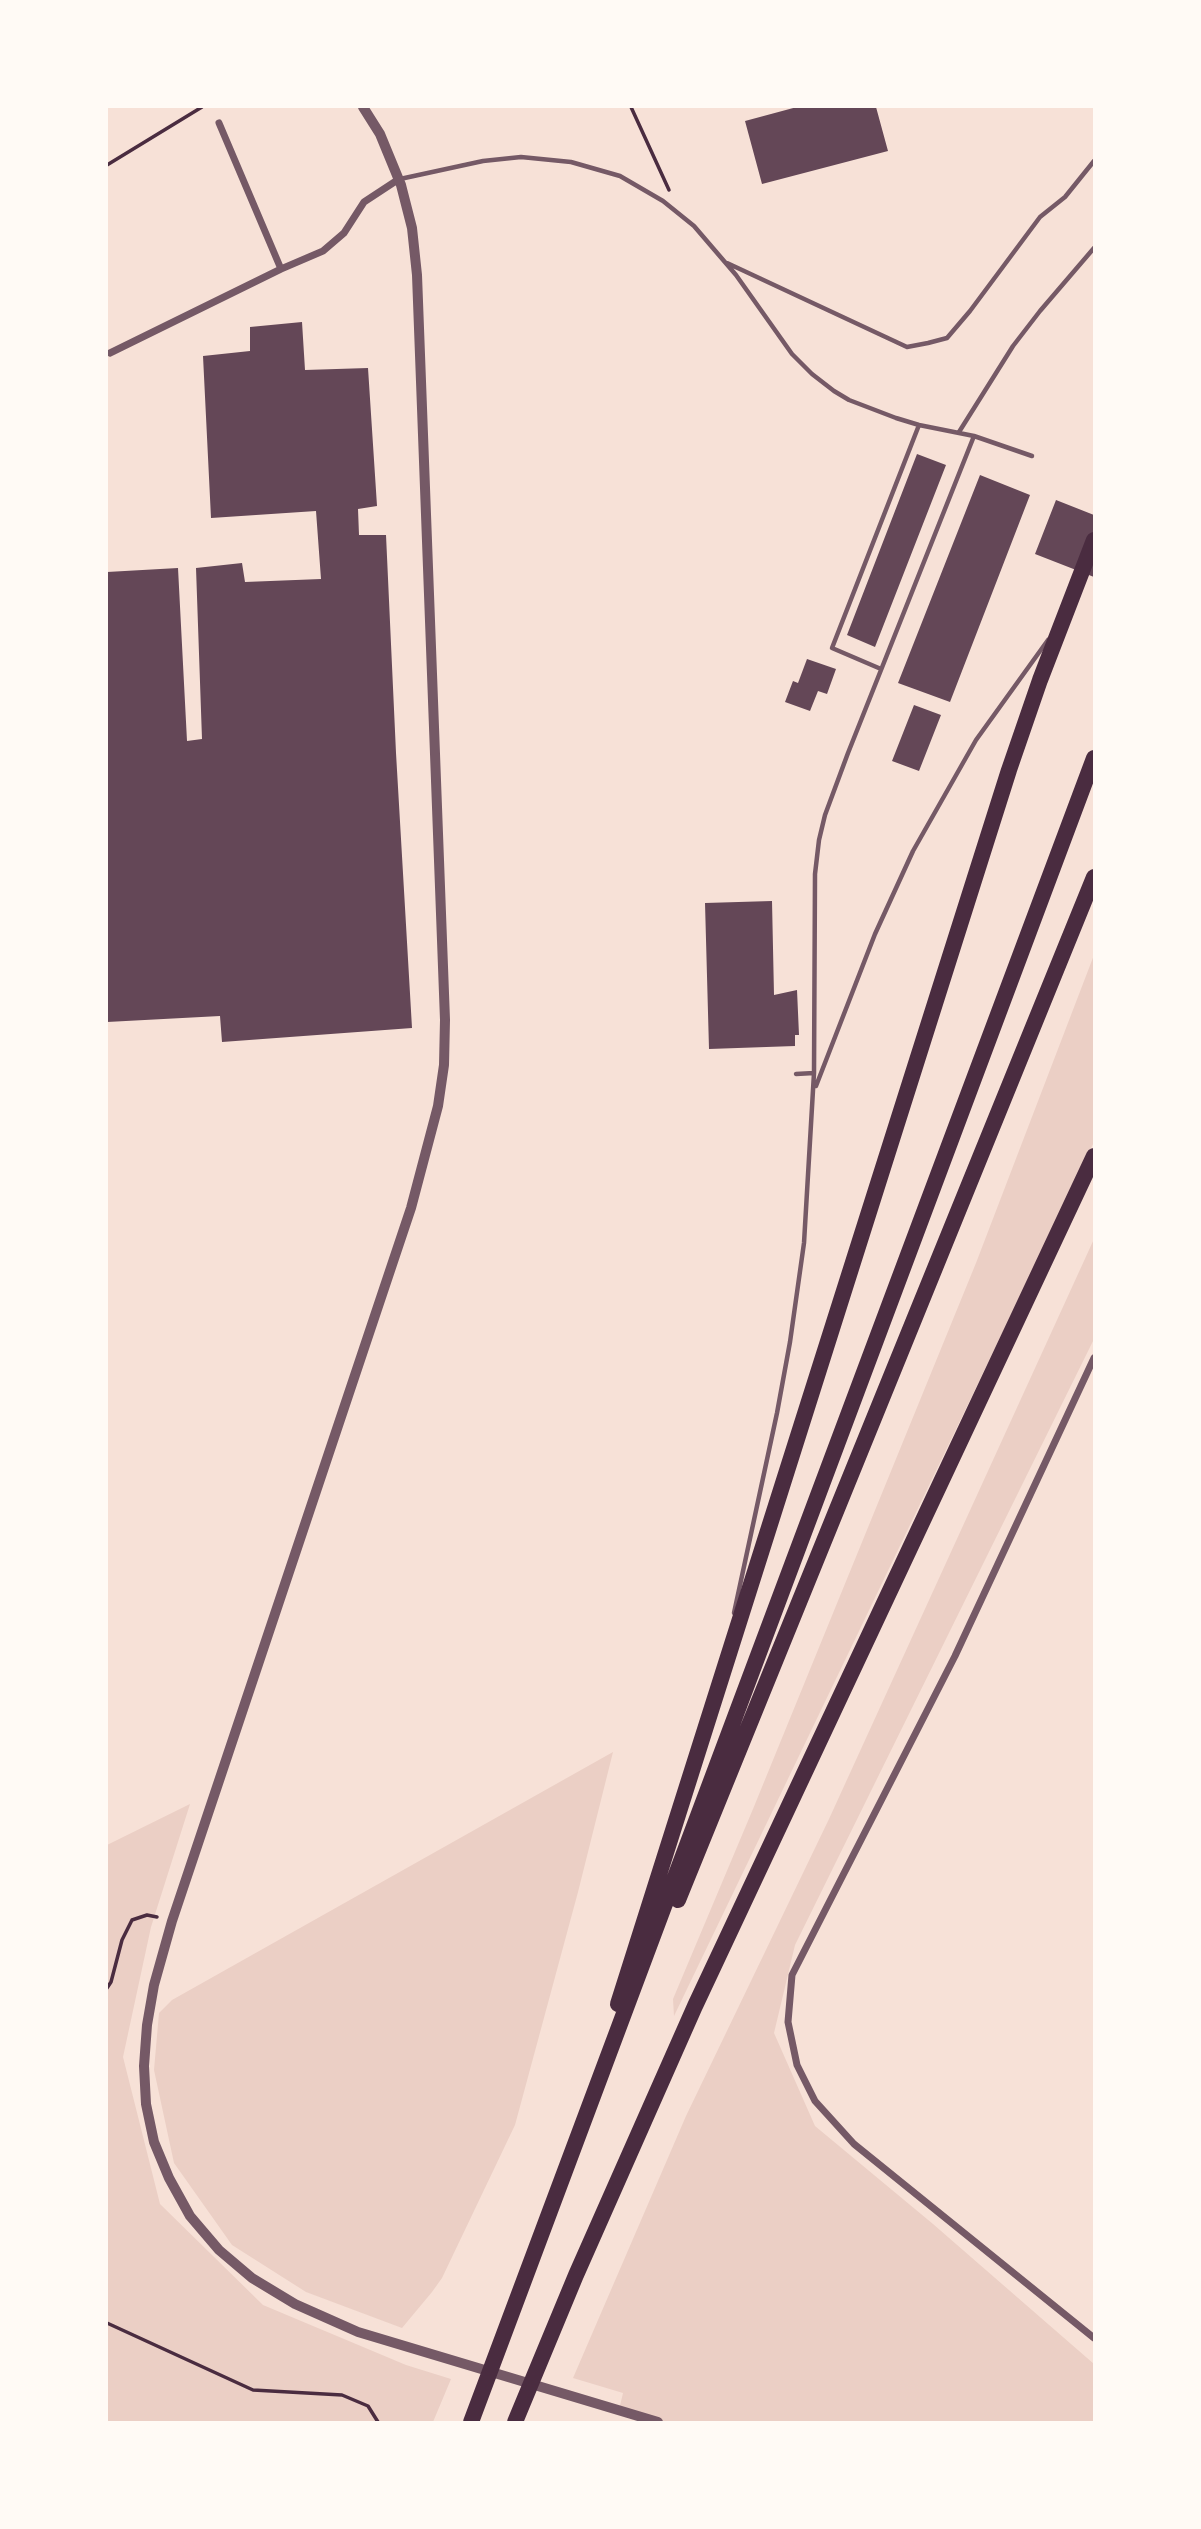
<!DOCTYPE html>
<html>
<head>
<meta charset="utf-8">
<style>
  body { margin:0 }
  #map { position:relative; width:1201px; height:2529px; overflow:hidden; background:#f7e1d7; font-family:"Noto Serif",serif }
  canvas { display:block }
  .frame { position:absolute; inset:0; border:108px solid #fffaf5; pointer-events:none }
</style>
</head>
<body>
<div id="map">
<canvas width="1201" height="2529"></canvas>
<div class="frame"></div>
</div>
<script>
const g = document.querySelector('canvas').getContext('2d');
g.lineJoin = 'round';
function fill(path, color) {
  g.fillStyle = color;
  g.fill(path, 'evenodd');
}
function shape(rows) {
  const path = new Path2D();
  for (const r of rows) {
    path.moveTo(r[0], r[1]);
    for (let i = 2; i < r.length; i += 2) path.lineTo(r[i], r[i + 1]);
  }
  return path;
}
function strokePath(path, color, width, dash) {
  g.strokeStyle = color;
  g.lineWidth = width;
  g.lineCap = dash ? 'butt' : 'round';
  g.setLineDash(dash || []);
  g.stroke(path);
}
const green = shape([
  [1094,955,1094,1142,674,2016,673,1999,753,1809,976,1263],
  [1094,1239,1094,1339,795,1945,774,2033,815,2126,933,2224,1094,2364,1094,2422,658,2422,619,2410,623,2393,573,2378,686,2116,829,1819],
  [613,1752,578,1892,515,2125,442,2278,432,2292,402,2328,306,2292,232,2245,174,2163,154,2070,159,2013,172,2000],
  [190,1804,151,1927,123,2057,160,2204,263,2305,406,2365,451,2379,433,2422,107,2422,107,1845]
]);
const building = shape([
  [797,107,876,107,888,151,762,184,745,121],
  [302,322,305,370,368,368,377,506,358,509,359,535,386,535,396,753,412,1028,222,1042,220,1016,107,1022,107,572,178,568,187,741,202,739,196,568,242,563,245,582,321,579,316,511,211,518,203,356,250,351,250,327],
  [917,454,946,465,875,647,847,635],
  [980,475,1030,495,950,702,898,683],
  [1056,500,1094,515,1094,577,1035,554],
  [807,659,836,669,827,694,818,691,810,711,785,702,793,681,798,683],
  [914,705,941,715,919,771,892,761],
  [772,901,774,995,797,990,799,1035,795,1035,795,1046,709,1049,705,903]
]);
const path = shape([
  [631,107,669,190],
  [107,165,202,107],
  [107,1988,111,1982,122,1940,132,1920,147,1915,157,1917],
  [107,2323,253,2390,342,2395,368,2406,378,2422]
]);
const service = shape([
  [400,179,483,161,521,157,571,162,620,176,663,201,694,226,736,275,792,354,812,374,834,391,849,400,896,418,919,425,974,436,1032,456],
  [727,263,907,347,928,343,947,338,970,311,1040,217,1065,197,1094,161],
  [959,432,1013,346,1040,311,1094,248],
  [881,669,832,648,919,425],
  [796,1074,814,1073],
  [816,1086,875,934,913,851,976,740,1048,640],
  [734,1613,777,1413,790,1342,804,1243,814,1073,815,874,819,840,825,815,848,753,974,436]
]);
const minor = shape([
  [219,123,281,269],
  [110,353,281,269,323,251,344,233,364,202,399,179],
  [1094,1358,955,1656,792,1975,788,2022,797,2065,815,2101,854,2144,1094,2338]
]);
const tertiary = shape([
  [363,107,380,134,401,185,412,228,417,275,445,1020,444,1065,438,1106,411,1208,172,1921,154,1985,147,2025,144,2066,146,2104,154,2142,169,2178,190,2216,219,2250,252,2278,295,2304,358,2332,658,2422]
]);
const motorway = shape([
  [678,1900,1094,877],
  [618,2004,1009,770,1040,680,1094,540],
  [471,2422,1094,758],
  [515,2422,576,2275,695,2006,1094,1156]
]);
fill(green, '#ebcfc5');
fill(building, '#644757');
strokePath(path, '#4a2c40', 3.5);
strokePath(service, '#755966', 4.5);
strokePath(minor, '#755966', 7);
strokePath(tertiary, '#755966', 10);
strokePath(motorway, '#4a2c40', 16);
</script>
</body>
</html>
